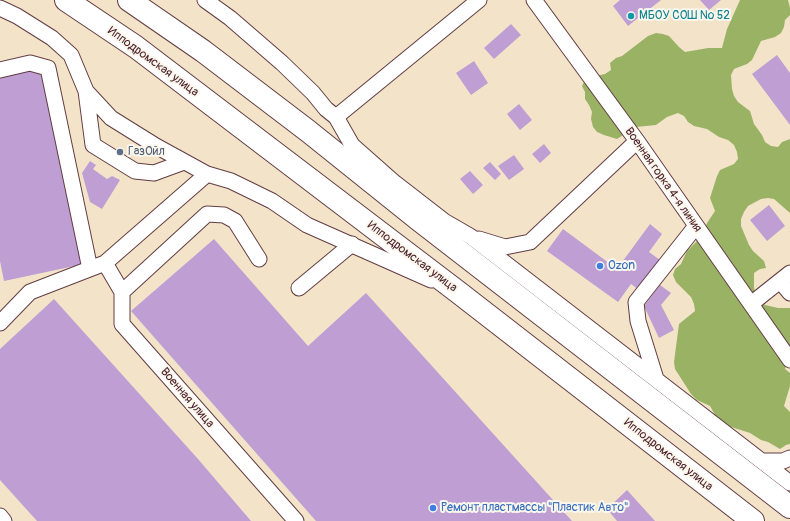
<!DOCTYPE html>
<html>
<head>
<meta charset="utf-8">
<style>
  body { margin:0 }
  canvas { display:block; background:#f3e4c9 }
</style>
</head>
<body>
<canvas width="790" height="521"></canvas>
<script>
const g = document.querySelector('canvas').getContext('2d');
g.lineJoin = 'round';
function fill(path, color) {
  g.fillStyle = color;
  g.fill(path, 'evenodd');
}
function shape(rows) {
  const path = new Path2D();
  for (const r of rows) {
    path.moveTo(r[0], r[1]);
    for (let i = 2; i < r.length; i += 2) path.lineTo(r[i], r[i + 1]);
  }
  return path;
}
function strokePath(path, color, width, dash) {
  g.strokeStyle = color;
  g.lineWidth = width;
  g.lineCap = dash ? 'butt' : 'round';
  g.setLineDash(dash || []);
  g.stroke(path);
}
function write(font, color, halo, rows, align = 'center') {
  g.font = font + ' Pangolin,sans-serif';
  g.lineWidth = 4;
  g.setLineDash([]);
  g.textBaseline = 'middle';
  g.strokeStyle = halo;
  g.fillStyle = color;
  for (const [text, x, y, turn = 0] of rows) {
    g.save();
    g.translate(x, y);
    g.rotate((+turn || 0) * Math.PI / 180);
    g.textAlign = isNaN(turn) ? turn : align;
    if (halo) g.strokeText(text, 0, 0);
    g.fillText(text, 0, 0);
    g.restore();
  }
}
const forest = shape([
  [740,0,788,0,790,8,790,15,785,20,784,27,781,33,775,37,761,41,752,60,747,64,734,69,731,75,732,89,734,96,738,102,750,111,754,124,762,135,765,142,771,146,778,147,782,142,790,139,790,213,774,199,768,198,761,199,748,206,744,212,741,219,741,226,749,245,753,251,764,261,766,268,760,269,754,273,754,287,755,294,765,305,778,308,790,308,790,361,787,362,785,369,790,373,790,386,784,406,790,412,790,444,786,445,780,449,768,442,761,440,750,433,722,424,718,420,710,406,697,400,691,394,675,369,674,362,679,324,695,311,694,304,691,297,676,282,673,275,675,269,681,264,687,251,702,236,707,223,715,211,710,198,717,176,720,170,734,164,738,159,737,152,734,145,728,140,719,137,707,129,694,126,688,122,684,116,678,113,667,117,656,125,636,127,617,139,604,135,597,132,593,127,591,119,592,112,589,105,585,99,585,92,582,86,585,80,591,77,605,74,611,70,610,63,616,58,622,56,648,36,656,33,663,34,669,36,679,47,685,52,708,48,722,48,727,29]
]);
const building = shape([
  [620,0,661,0,628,26,613,6],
  [700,0,721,0,709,10],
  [511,24,521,35,494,59,484,48],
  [777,55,790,73,790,125,752,74],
  [474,61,488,83,471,95,456,73],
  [44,68,84,264,4,281,0,261,0,77],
  [519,104,532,120,520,130,507,114],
  [544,144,551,153,540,163,532,154],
  [514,155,524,169,509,180,498,166],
  [90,161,96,165,93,169,107,179,112,176,120,180,102,209,90,202,82,173],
  [490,162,501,174,495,180,483,168],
  [470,171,483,185,473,194,460,179],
  [769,205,785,226,767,241,750,220],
  [650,224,662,234,649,252,660,260,639,290,631,284,618,302,547,251,563,229,617,269],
  [214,239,308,346,366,293,572,521,316,521,131,311],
  [660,285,671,293,661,305,674,330,659,338,644,306],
  [54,299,198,459,251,521,37,521,0,480,0,349],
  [627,490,655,521,617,521,607,509]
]);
const minor = shape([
  [205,0,230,18,282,63,313,93,326,109,336,117,352,145,395,183,444,221,470,236,790,483],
  [534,0,637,141,790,360],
  [0,8,17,16,52,38,71,55,86,91,111,118,156,146,207,174,231,181,272,201,307,225,431,280],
  [0,70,30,63,48,68,90,269],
  [86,91,93,145,135,171,154,173,184,162],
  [336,117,479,0],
  [479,239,505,247,530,242,637,141],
  [105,263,122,292,122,324,296,521],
  [780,281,790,293],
  [299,288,352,244],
  [122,292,207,214,224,215,235,221,259,259],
  [751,304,790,273],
  [0,323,30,292,105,263,207,174],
  [656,379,638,321,636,302,696,226],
  [762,461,783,461,790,458],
  [0,516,4,521]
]);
const highway = shape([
  [66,0,136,47,458,292,753,521],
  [129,0,203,51,308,131,419,220,790,507]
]);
const markers = [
  [631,16,4,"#0f9aa8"],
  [120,152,4,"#5c6f8a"],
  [600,266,4,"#3f7fe0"],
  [433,508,4,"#3f7fe0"]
];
const cultureNames = [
  ["МБОУ СОШ № 52",639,16]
];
const streetNames = [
  ["Ипподромская улица",153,62,36],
  ["Военная горка 4-я линия",663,180,55],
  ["Ипподромская улица",412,257,37],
  ["Военная улица",187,398,49],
  ["Ипподромская улица",668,455,38]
];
const serviceNames = [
  ["ГазОйл",128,152]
];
const shopNames = [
  ["Ozon",608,266],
  ["Ремонт пластмассы \"Пластик Авто\"",441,508]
];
fill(forest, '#9ab264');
fill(building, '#be9ed3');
strokePath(minor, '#633d43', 17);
strokePath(highway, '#633d43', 24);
strokePath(minor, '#fff', 15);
strokePath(highway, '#fff', 22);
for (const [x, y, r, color] of markers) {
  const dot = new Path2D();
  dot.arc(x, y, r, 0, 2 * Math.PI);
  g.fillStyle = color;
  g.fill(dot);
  strokePath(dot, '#fbf7ec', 1.5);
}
write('12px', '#0d838f', '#fbf7ec', cultureNames, 'left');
write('12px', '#4a1f2b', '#fbf7ec', streetNames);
write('12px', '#4e5e75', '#fbf7ec', serviceNames, 'left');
write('12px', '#366cbe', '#fbf7ec', shopNames, 'left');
</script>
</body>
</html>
